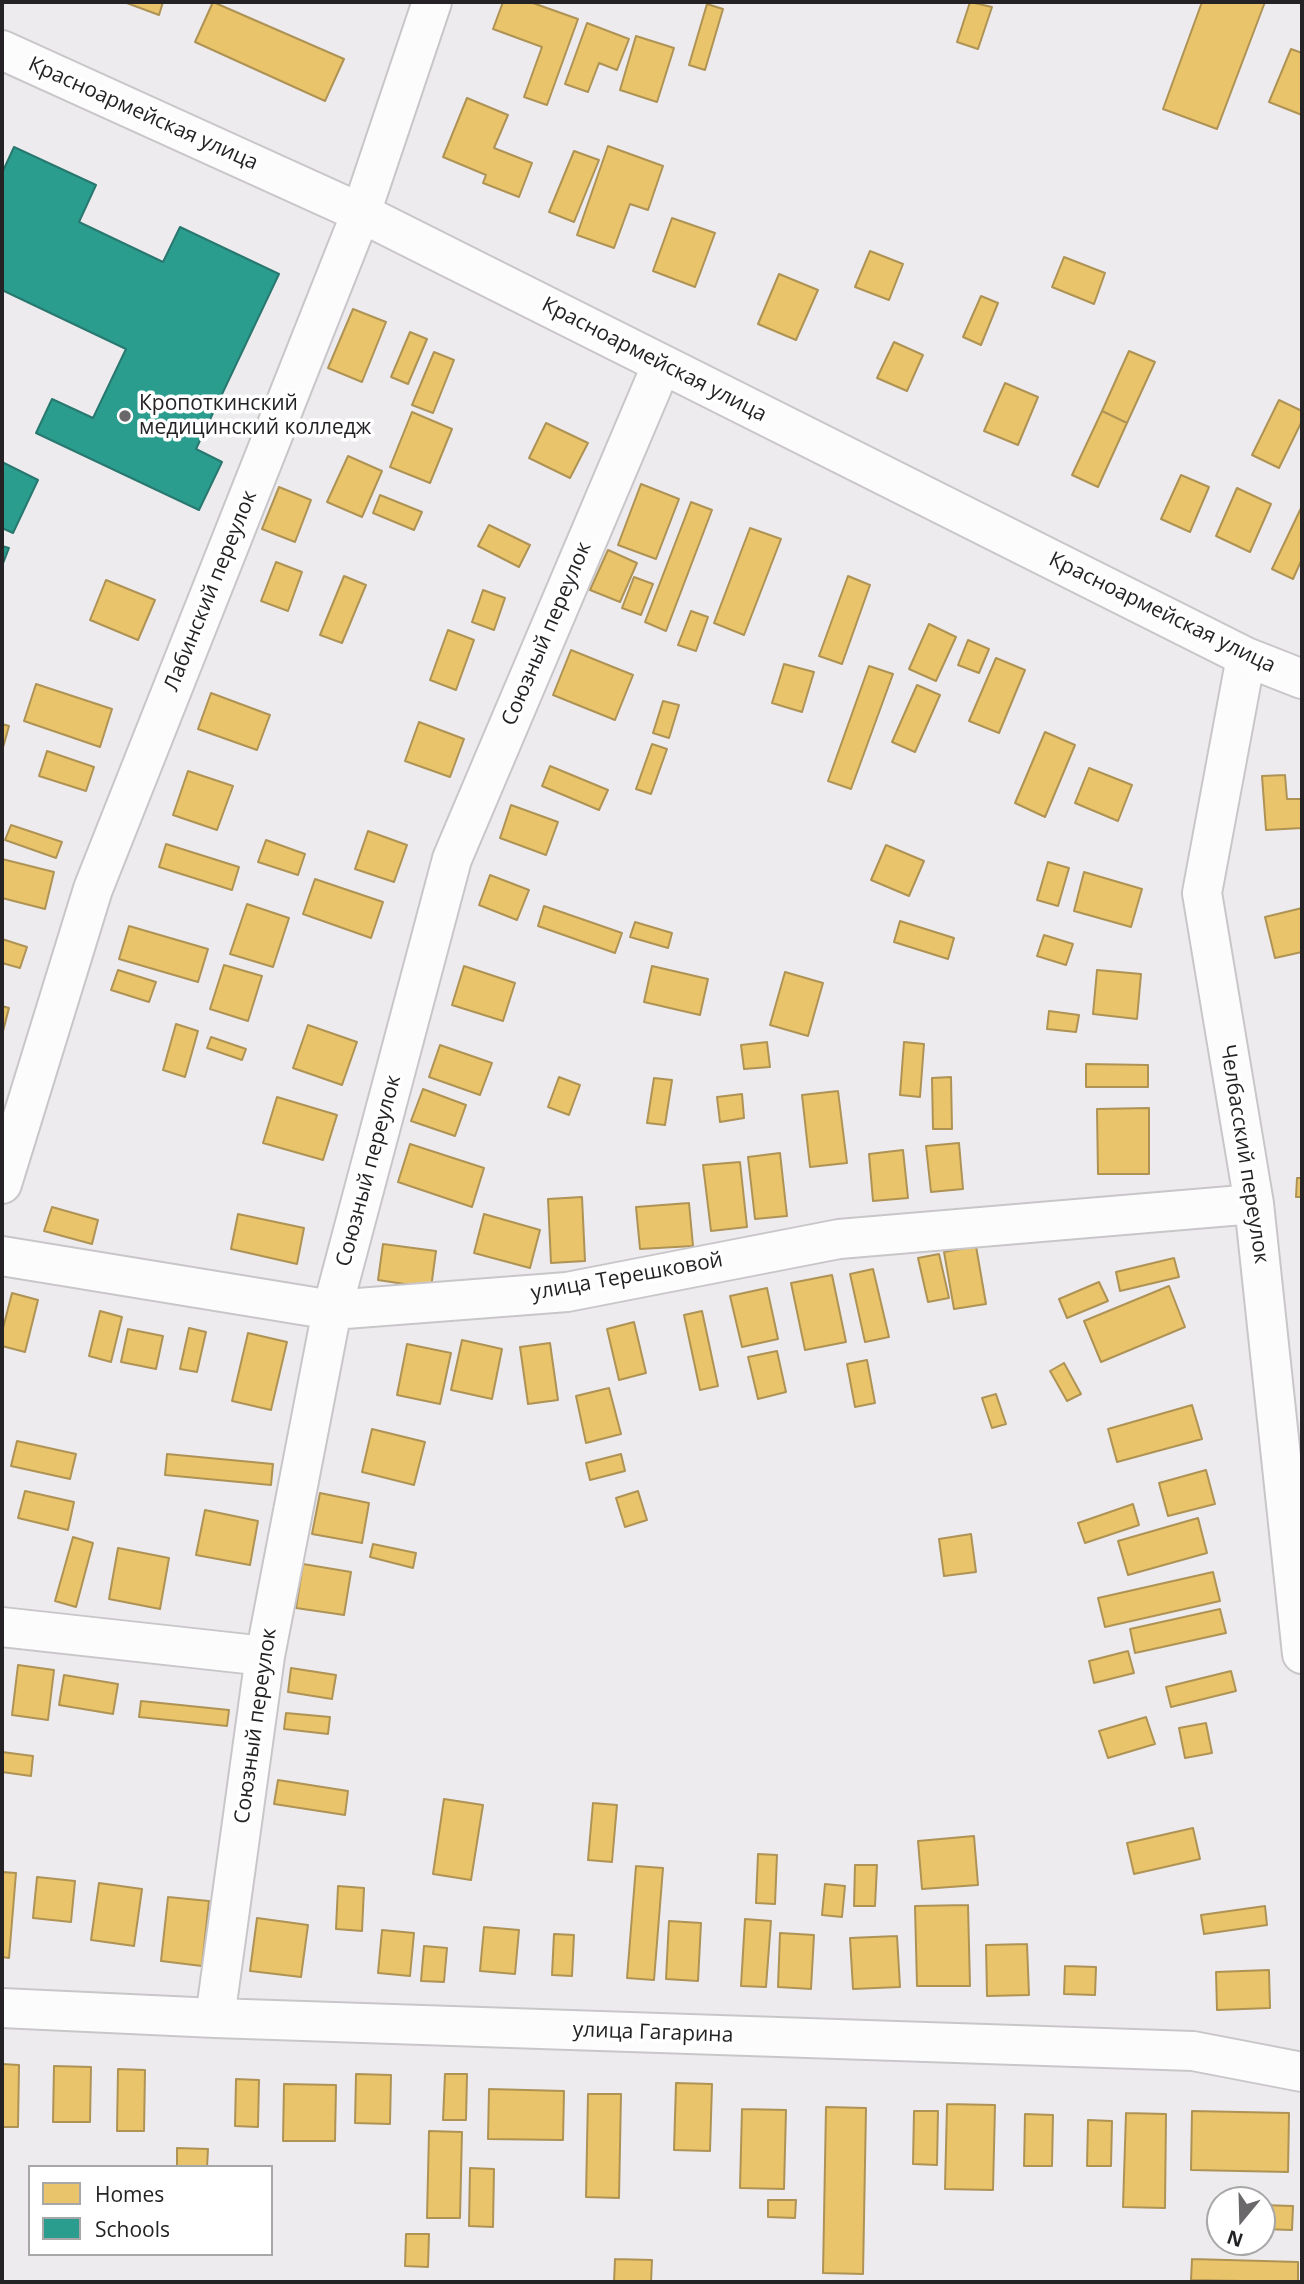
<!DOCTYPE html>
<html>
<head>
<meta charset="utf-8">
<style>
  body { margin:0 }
  #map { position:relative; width:1304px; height:2284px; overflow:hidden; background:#eeebef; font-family:"Open Sans",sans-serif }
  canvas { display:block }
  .frame { position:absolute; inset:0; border:4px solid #242225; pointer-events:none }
  .legend { position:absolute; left:28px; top:2165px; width:245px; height:91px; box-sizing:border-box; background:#fff; border:2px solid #a7a7a8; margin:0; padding:9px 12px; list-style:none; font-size:21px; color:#242225 }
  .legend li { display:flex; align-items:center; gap:14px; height:35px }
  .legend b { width:35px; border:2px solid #a7a7a8 }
  .north { position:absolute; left:1206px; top:2186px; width:70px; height:70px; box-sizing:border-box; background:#fff; border:2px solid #a7a7a8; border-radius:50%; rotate:199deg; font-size:19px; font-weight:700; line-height:28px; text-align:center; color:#242225 }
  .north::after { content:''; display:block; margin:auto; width:24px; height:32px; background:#6b686c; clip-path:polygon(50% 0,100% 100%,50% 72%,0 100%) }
</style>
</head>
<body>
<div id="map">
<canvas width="1304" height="2284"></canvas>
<div class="frame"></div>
<ul class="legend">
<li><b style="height:19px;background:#e9c46a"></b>Homes</li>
<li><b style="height:19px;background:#2a9d8f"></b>Schools</li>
</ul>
<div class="north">N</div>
</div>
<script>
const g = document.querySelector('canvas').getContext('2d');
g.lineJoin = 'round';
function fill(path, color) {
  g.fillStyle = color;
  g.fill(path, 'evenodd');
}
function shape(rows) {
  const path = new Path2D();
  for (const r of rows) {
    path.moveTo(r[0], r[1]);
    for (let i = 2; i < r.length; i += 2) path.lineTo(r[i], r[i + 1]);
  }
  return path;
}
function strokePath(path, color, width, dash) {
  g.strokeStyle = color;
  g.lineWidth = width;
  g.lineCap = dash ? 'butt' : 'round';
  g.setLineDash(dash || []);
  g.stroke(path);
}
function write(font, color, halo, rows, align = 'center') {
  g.font = font + ' "Open Sans",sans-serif';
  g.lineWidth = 7;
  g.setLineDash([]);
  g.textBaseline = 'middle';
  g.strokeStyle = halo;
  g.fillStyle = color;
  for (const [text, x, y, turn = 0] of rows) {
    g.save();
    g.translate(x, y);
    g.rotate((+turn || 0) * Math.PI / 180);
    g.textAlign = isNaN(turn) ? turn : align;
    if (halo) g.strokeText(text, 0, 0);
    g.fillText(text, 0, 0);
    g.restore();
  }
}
const homes = shape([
  [124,2,163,2,159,15,124,2],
  [213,2,344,59,325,101,195,42,213,2],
  [503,2,530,2,578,19,547,105,524,97,542,47,493,29,503,2],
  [970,2,992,7,978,49,957,42,970,2],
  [1202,2,1265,2,1217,129,1163,109,1202,2],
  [707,4,723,9,705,70,689,65,707,4],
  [587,23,629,39,617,70,599,63,588,92,565,84,587,23],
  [636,36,674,48,657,102,620,90,636,36],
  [1291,49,1302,53,1302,115,1269,102,1291,49],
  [467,98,508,115,494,148,532,163,519,197,483,183,486,175,443,157,467,98],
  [608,146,663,166,648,210,630,204,614,248,577,235,608,146],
  [574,151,599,160,574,222,549,212,574,151],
  [672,218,715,233,695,287,653,271,672,218],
  [870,251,903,264,889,300,855,287,870,251],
  [1064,257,1105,273,1094,304,1052,287,1064,257],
  [779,274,818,290,796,340,758,324,779,274],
  [981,296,998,303,981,345,963,337,981,296],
  [353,309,386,322,362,382,328,368,353,309],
  [410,332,427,339,408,384,391,377,410,332],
  [894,342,923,355,907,391,877,378,894,342],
  [1129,351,1155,362,1127,423,1102,411,1129,351],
  [434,352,454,360,433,413,412,405,434,352],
  [1005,383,1038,397,1018,445,984,431,1005,383],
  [1279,400,1302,411,1302,421,1279,468,1252,455,1279,400],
  [1102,411,1127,423,1098,487,1072,475,1102,411],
  [412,412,452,429,430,483,390,467,412,412],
  [546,423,588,443,570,478,529,458,546,423],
  [348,456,382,471,362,517,327,502,348,456],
  [1181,475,1209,487,1190,532,1161,519,1181,475],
  [641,484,679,499,656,559,618,545,641,484],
  [279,487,311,500,295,542,262,529,279,487],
  [1237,488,1271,504,1250,552,1216,536,1237,488],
  [380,495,422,512,414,530,373,513,380,495],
  [691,502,712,510,666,631,645,622,691,502],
  [1302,506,1302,559,1293,579,1272,569,1302,506],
  [489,525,530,545,519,567,478,546,489,525],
  [750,528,781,539,744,635,714,623,750,528],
  [608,550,637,563,620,602,590,590,608,550],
  [276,562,302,572,288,611,261,601,276,562],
  [344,576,366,585,342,643,320,635,344,576],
  [848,576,870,585,842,664,819,656,848,576],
  [634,577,653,584,641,615,622,608,634,577],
  [106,580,155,600,138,640,90,620,106,580],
  [483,590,505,598,494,630,472,622,483,590],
  [691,611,708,617,696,651,678,645,691,611],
  [929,624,956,637,936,681,909,669,929,624],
  [448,630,474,640,456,690,430,680,448,630],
  [968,640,989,649,979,673,958,665,968,640],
  [571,650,633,675,615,720,553,695,571,650],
  [996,658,1025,670,999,733,969,721,996,658],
  [784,664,814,672,802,712,772,703,784,664],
  [869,666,893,674,851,789,828,781,869,666],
  [36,684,112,709,100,747,24,721,36,684],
  [917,685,940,695,915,752,892,742,917,685],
  [211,693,270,715,257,750,198,729,211,693],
  [663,701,679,705,669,738,653,733,663,701],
  [419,722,464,739,450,777,405,761,419,722],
  [2,724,9,726,2,751,2,724],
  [1045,732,1075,745,1045,817,1015,803,1045,732],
  [652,744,667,749,651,794,636,789,652,744],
  [47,751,94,767,86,791,39,776,47,751],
  [550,766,608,790,599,810,542,786,550,766],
  [1089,768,1132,785,1118,821,1075,803,1089,768],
  [188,771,233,786,217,830,173,815,188,771],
  [1285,775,1287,799,1302,799,1302,828,1266,830,1262,776,1285,775],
  [511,805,558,822,546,855,500,838,511,805],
  [11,825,62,842,56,858,5,840,11,825],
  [368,831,407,845,394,882,355,869,368,831],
  [266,840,305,854,298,875,258,862,266,840],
  [166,844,239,867,232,890,159,867,166,844],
  [886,845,924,861,909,896,871,880,886,845],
  [2,859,54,872,45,909,2,898,2,859],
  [1048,862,1069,868,1058,906,1037,900,1048,862],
  [1084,872,1142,889,1131,927,1074,911,1084,872],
  [490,875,529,890,517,920,479,905,490,875],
  [315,879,383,902,371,938,303,914,315,879],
  [247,904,289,918,273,967,230,954,247,904],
  [544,906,622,933,615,953,538,926,544,906],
  [1302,908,1302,952,1275,958,1265,917,1302,908],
  [900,921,954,938,948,959,894,942,900,921],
  [635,922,672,933,668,948,630,937,635,922],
  [129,926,208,949,198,982,119,959,129,926],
  [1044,935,1073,944,1066,965,1037,956,1044,935],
  [2,939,27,947,20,968,2,963,2,939],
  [224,965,262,976,248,1021,210,1009,224,965],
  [464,966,515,983,503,1021,452,1005,464,966],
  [652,966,708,979,700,1015,644,1002,652,966],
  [118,970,156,982,149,1002,111,990,118,970],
  [1097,970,1141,974,1137,1019,1093,1014,1097,970],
  [785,972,823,983,808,1036,770,1025,785,972],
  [2,1006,9,1008,2,1035,2,1006],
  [1049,1011,1079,1015,1076,1032,1047,1029,1049,1011],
  [176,1024,198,1031,185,1077,163,1070,176,1024],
  [308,1025,357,1042,342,1085,293,1068,308,1025],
  [211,1037,246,1049,242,1060,207,1048,211,1037],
  [767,1042,770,1067,744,1069,741,1045,767,1042],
  [904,1042,924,1044,920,1097,900,1095,904,1042],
  [440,1045,492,1063,480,1095,429,1077,440,1045],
  [1086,1064,1148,1065,1148,1087,1086,1087,1086,1064],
  [559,1077,580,1085,569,1115,548,1107,559,1077],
  [951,1077,952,1129,933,1129,932,1078,951,1077],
  [654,1078,672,1080,665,1125,647,1123,654,1078],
  [423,1089,466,1105,455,1136,411,1121,423,1089],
  [838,1091,847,1163,810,1167,802,1095,838,1091],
  [742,1094,744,1118,720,1122,717,1097,742,1094],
  [277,1097,337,1115,323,1160,263,1143,277,1097],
  [1149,1108,1149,1174,1098,1174,1097,1109,1149,1108],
  [959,1143,963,1189,931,1192,926,1146,959,1143],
  [410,1144,484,1168,472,1207,398,1182,410,1144],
  [903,1150,908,1198,873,1201,869,1154,903,1150],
  [780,1153,787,1216,755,1219,748,1157,780,1153],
  [740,1162,747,1227,711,1231,703,1165,740,1162],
  [1297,1178,1302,1178,1302,1197,1296,1197,1297,1178],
  [582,1197,585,1261,551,1263,548,1199,582,1197],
  [689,1203,693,1246,640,1249,636,1207,689,1203],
  [52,1207,98,1220,92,1244,44,1231,52,1207],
  [238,1214,304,1228,297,1264,231,1249,238,1214],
  [484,1214,540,1230,530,1268,474,1253,484,1214],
  [383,1244,436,1251,431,1288,378,1280,383,1244],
  [976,1246,986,1304,954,1309,944,1252,976,1246],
  [939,1254,949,1298,928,1302,918,1258,939,1254],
  [1174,1258,1179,1277,1120,1291,1116,1272,1174,1258],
  [873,1269,889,1337,865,1342,850,1274,873,1269],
  [832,1275,846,1342,805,1350,791,1283,832,1275],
  [1099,1282,1108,1301,1067,1318,1059,1299,1099,1282],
  [1169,1286,1185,1327,1101,1362,1084,1321,1169,1286],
  [767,1288,778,1339,742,1347,730,1296,767,1288],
  [12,1293,38,1300,25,1352,2,1346,2,1332,12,1293],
  [100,1311,122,1317,111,1362,89,1356,100,1311],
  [702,1311,718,1386,700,1390,684,1315,702,1311],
  [634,1322,646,1373,619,1380,607,1329,634,1322],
  [189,1328,206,1332,197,1372,180,1369,189,1328],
  [128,1329,163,1336,156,1369,121,1362,128,1329],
  [248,1333,287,1342,271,1410,232,1401,248,1333],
  [462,1340,502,1349,492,1399,451,1390,462,1340],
  [550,1343,558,1400,528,1404,520,1347,550,1343],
  [407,1344,451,1353,440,1404,397,1395,407,1344],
  [777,1351,786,1392,758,1399,748,1357,777,1351],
  [867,1360,875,1403,855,1407,847,1364,867,1360],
  [1064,1363,1081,1394,1067,1401,1050,1371,1064,1363],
  [609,1388,621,1434,586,1443,576,1396,609,1388],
  [996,1394,1006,1424,992,1428,982,1398,996,1394],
  [1192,1405,1202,1439,1117,1462,1108,1429,1192,1405],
  [372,1429,425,1442,414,1485,362,1472,372,1429],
  [17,1441,76,1454,70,1479,11,1466,17,1441],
  [167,1454,273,1464,271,1485,165,1475,167,1454],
  [621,1454,625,1471,590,1480,586,1463,621,1454],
  [1206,1470,1215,1504,1168,1516,1159,1483,1206,1470],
  [25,1491,74,1502,68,1530,18,1518,25,1491],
  [638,1491,647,1520,625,1527,616,1498,638,1491],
  [320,1493,369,1503,362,1543,312,1534,320,1493],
  [1133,1504,1139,1525,1085,1543,1078,1523,1133,1504],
  [205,1510,258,1521,250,1565,196,1555,205,1510],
  [1198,1518,1207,1553,1128,1575,1118,1541,1198,1518],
  [971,1534,976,1572,944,1576,939,1539,971,1534],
  [73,1537,93,1543,76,1607,55,1601,73,1537],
  [373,1544,416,1553,413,1568,370,1557,373,1544],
  [118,1548,169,1558,160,1609,109,1599,118,1548],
  [303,1564,351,1572,344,1615,296,1608,303,1564],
  [1213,1572,1220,1601,1105,1627,1098,1598,1213,1572],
  [1220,1609,1226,1633,1135,1653,1130,1629,1220,1609],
  [1128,1651,1134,1673,1094,1683,1089,1661,1128,1651],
  [18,1665,54,1670,48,1720,12,1715,18,1665],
  [291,1668,336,1675,332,1699,288,1692,291,1668],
  [1231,1671,1236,1691,1171,1707,1166,1687,1231,1671],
  [64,1675,118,1684,113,1714,59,1705,64,1675],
  [141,1701,229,1710,227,1726,139,1717,141,1701],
  [286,1713,330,1717,328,1734,284,1729,286,1713],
  [1146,1717,1155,1744,1108,1758,1099,1731,1146,1717],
  [1206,1723,1212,1753,1185,1758,1179,1728,1206,1723],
  [2,1752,33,1756,31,1776,2,1772,2,1752],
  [278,1780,348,1791,345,1815,274,1804,278,1780],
  [444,1799,483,1805,471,1880,433,1874,444,1799],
  [593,1803,617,1805,612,1862,588,1860,593,1803],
  [1193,1828,1200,1859,1134,1874,1127,1843,1193,1828],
  [974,1836,978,1885,922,1889,918,1841,974,1836],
  [758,1854,777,1855,775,1904,756,1903,758,1854],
  [855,1865,877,1865,875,1906,854,1906,855,1865],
  [636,1866,663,1868,654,1980,627,1978,636,1866],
  [2,1872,16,1873,9,1958,2,1957,2,1872],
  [37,1877,75,1881,71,1922,33,1918,37,1877],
  [99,1883,142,1889,134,1946,91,1940,99,1883],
  [825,1884,845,1886,842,1917,822,1915,825,1884],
  [338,1886,364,1888,362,1931,336,1929,338,1886],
  [168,1897,209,1901,202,1966,161,1961,168,1897],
  [968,1905,970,1986,917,1986,915,1906,968,1905],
  [1265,1906,1267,1925,1204,1934,1201,1915,1265,1906],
  [257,1918,308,1925,301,1977,250,1971,257,1918],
  [745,1919,771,1921,766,1987,741,1986,745,1919],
  [669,1921,701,1923,698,1981,666,1979,669,1921],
  [484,1927,519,1930,515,1974,480,1971,484,1927],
  [382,1930,414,1933,410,1976,378,1973,382,1930],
  [780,1933,814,1935,811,1989,778,1987,780,1933],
  [554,1934,574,1935,572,1976,552,1975,554,1934],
  [897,1936,900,1987,853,1989,850,1938,897,1936],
  [1027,1944,1029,1995,987,1996,986,1945,1027,1944],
  [424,1946,447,1948,444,1982,421,1981,424,1946],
  [1065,1966,1096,1967,1095,1995,1064,1994,1065,1966],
  [1269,1970,1270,2008,1217,2010,1216,1972,1269,1970],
  [2,2064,19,2065,18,2127,2,2127,2,2064],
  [54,2066,91,2067,90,2122,53,2122,54,2066],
  [118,2069,145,2070,144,2131,117,2131,118,2069],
  [356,2074,391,2075,390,2124,355,2123,356,2074],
  [445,2074,467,2074,466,2120,443,2120,445,2074],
  [236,2079,259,2080,258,2127,235,2126,236,2079],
  [676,2083,712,2084,710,2151,674,2150,676,2083],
  [284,2084,336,2085,335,2141,283,2141,284,2084],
  [489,2089,564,2091,563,2140,488,2139,489,2089],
  [588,2094,621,2094,619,2198,586,2197,588,2094],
  [947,2104,995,2105,993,2190,945,2189,947,2104],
  [826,2107,866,2108,863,2274,823,2273,826,2107],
  [742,2109,786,2110,784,2189,740,2188,742,2109],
  [914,2111,938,2111,937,2165,913,2164,914,2111],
  [1192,2111,1289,2113,1288,2172,1191,2170,1192,2111],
  [1126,2113,1166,2114,1165,2208,1123,2207,1126,2113],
  [1025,2114,1053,2115,1052,2166,1024,2166,1025,2114],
  [1088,2120,1112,2121,1111,2166,1087,2166,1088,2120],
  [429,2131,462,2132,460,2218,427,2218,429,2131],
  [177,2148,208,2149,207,2167,177,2167,177,2148],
  [470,2168,494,2169,493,2227,469,2226,470,2168],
  [768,2200,796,2200,795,2218,768,2217,768,2200],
  [1262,2205,1293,2206,1292,2230,1262,2229,1262,2205],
  [406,2234,429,2234,428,2267,405,2266,406,2234],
  [615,2259,652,2260,651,2282,614,2282,615,2259],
  [1192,2259,1298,2262,1298,2282,1191,2280,1192,2259]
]);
const schools = shape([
  [14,147,96,185,79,222,163,262,180,227,279,274,196,449,222,462,199,510,36,433,52,399,93,418,126,349,2,290,2,173,14,147],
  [2,462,38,480,13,533,2,528,2,462],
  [2,546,9,548,2,566,2,546]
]);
const minor = shape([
  [2,50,361,213,1246,657,1302,679],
  [1246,657,1202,893,1254,1204,1302,1654],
  [2,1184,93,889,361,213,432,2],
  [2,1256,332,1310,567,1292,839,1239,1254,1204],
  [2,1627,265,1656],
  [2,2008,215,2018,1193,2051,1302,2072],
  [215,2018,265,1656,332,1310,452,859,662,364]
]);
const markers = [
  [125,416,7,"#6b686c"]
];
const streetNames = [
  ["Красноармейская улица",143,114,24],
  ["Красноармейская улица",654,360,27],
  ["Лабинский переулок",211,591,-68],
  ["Красноармейская улица",1162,613,26],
  ["Союзный переулок",547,634,-67],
  ["Челбасский переулок",1244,1154,81],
  ["Союзный переулок",369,1171,-75],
  ["улица Терешковой",627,1277,-10],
  ["Союзный переулок",256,1726,-82],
  ["улица Гагарина",653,2033,2]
];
const poiNames = [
  ["Кропоткинский",139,404],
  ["медицинский колледж",139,428]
];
fill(homes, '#e9c46a');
strokePath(homes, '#ae9355', 2);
fill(schools, '#2a9d8f');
strokePath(schools, '#28786f', 2);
strokePath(minor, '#c9c6c9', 42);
strokePath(minor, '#fcfcfd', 38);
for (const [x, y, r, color] of markers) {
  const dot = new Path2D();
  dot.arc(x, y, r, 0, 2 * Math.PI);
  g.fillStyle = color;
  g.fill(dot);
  strokePath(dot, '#fff', 2.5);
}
write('21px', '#242225', '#fff', streetNames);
write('21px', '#242225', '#fff', poiNames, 'left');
</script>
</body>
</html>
